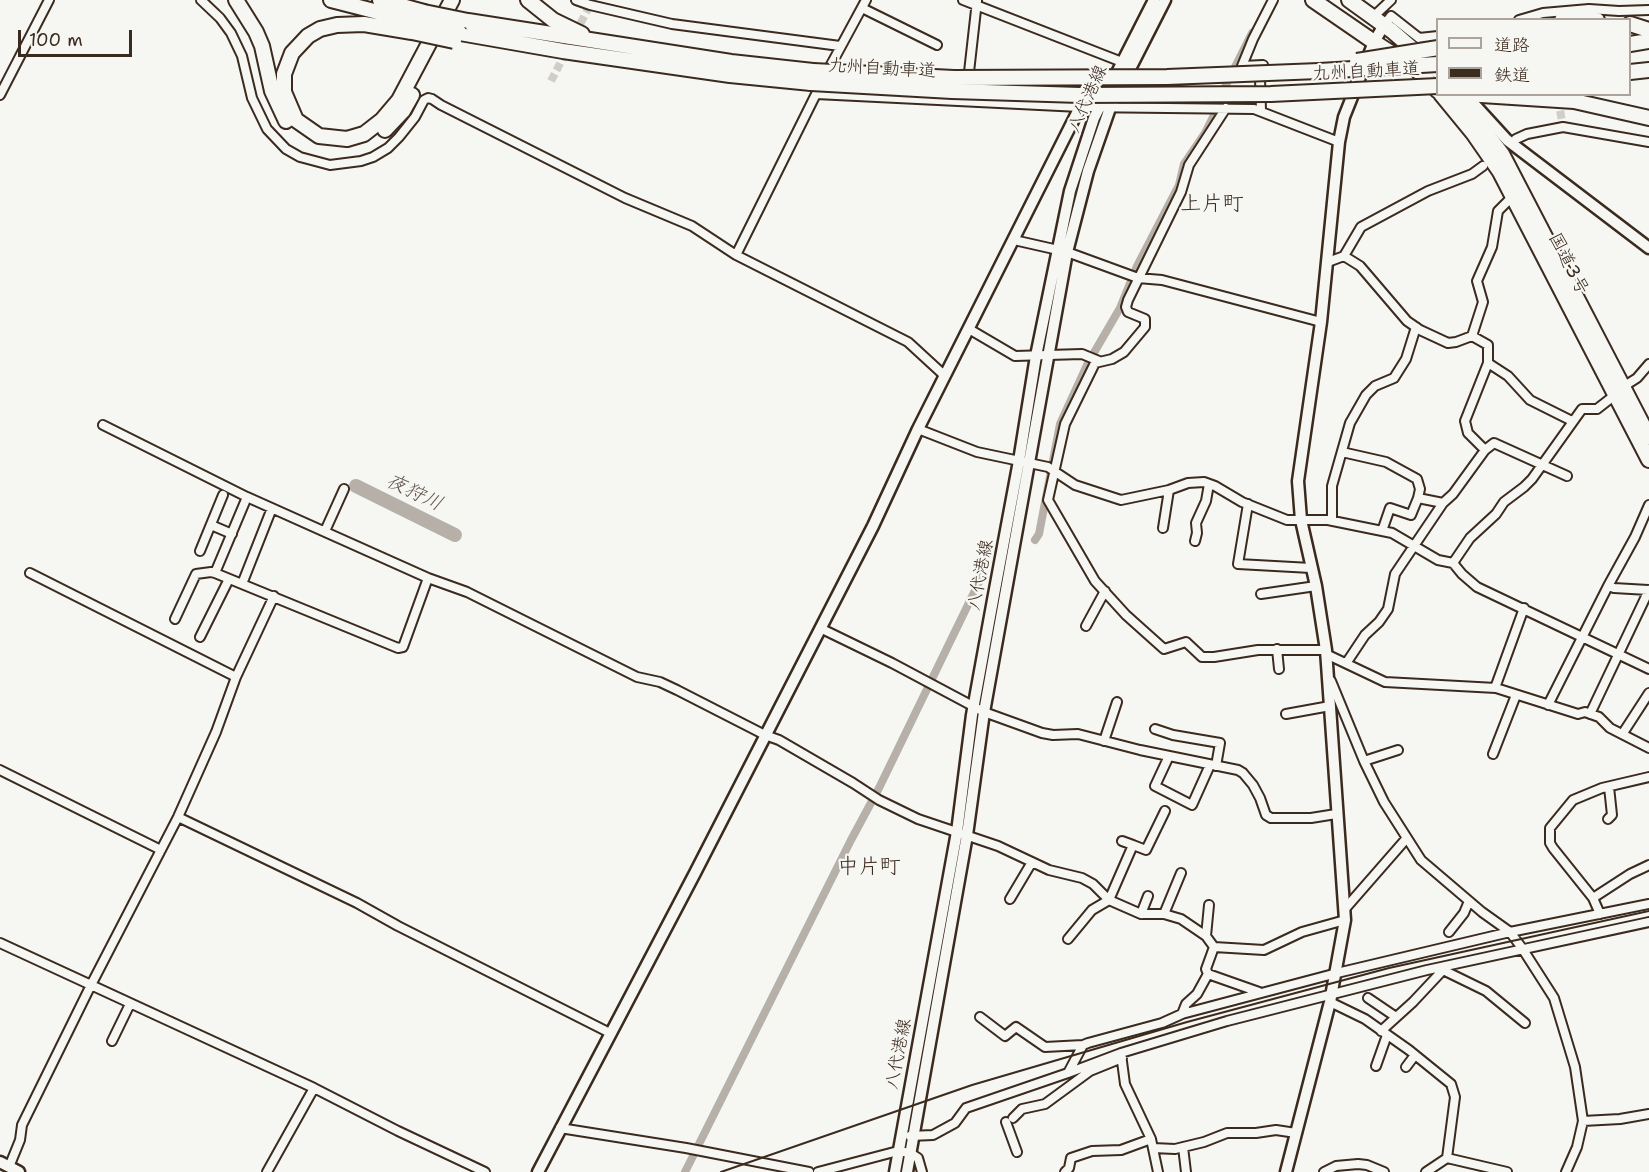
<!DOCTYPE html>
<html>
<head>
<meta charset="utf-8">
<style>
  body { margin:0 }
  #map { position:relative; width:1649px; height:1172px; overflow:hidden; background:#f6f6f2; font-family:"Shantell Sans","Klee One",sans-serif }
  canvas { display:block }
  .legend { position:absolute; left:1436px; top:18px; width:195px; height:78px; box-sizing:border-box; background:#f6f6f2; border:2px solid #aba49d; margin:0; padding:8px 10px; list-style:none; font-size:18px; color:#3b2a1e }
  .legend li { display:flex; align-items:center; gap:12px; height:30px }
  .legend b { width:30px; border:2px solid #aba49d }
  .scale { position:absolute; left:18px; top:30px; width:114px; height:27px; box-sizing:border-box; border:3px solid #3b2a1e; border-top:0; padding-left:8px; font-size:18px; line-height:21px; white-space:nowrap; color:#3b2a1e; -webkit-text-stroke:4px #f6f6f2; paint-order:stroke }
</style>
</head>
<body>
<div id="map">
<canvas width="1649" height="1172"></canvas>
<ul class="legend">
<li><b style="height:8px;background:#f6f6f2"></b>道路</li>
<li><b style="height:8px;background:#3b2a1e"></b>鉄道</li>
</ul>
<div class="scale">100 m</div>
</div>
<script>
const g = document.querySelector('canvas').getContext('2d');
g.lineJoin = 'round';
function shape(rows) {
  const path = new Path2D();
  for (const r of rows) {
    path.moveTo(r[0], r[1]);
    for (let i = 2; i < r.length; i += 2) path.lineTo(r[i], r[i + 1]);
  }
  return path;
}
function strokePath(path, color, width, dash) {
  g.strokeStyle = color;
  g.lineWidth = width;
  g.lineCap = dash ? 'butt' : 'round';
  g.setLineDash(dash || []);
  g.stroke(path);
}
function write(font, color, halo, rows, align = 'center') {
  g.font = font + ' "Shantell Sans","Klee One",sans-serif';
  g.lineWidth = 4.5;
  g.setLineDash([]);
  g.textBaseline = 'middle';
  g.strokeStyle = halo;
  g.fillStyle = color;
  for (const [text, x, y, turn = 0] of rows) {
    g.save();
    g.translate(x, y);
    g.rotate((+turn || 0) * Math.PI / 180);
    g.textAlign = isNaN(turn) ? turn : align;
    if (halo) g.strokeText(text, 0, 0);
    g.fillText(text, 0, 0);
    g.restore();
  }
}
const canal = shape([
  [1217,103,1252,33],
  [1035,540,1039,534,1060,424,1088,363,1120,308,1137,266,1179,185,1184,164,1205,133,1215,113],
  [685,1172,851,840,879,788,982,576]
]);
const river = shape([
  [356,486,455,535]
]);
const streetTunnel = shape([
  [575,34,590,5],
  [551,81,567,50],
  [1558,99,1563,127]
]);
const street = shape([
  [201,0,220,18,231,33,242,56,252,98,267,129,286,149,300,157,330,165,361,161,373,157,388,148,399,137,415,117,424,100,428,98,432,99,441,105,625,198,692,226,736,255,908,342,945,376],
  [576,0,590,5,672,24,840,46],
  [963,0,1122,62],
  [862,8,937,45],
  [1373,17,1391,0],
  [1519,20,1543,13,1589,9,1619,11,1649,10],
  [1384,25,1391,16,1419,38,1438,36],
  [826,74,866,0],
  [968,81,977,1],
  [816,94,1080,107,1254,109,1339,142],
  [0,95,49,0],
  [1226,108,1189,165,1181,192,1128,300,1126,307,1128,312,1145,319,1145,327,1124,352,1112,359,1095,363,1065,424,1048,500,1095,581,1126,615,1164,649,1186,642,1202,657,1214,657,1258,650,1326,650],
  [1261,110,1260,79,1263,65,1242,66,1253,39,1273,0],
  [1516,139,1527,134,1563,127,1649,142],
  [1014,240,1067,252,1138,278,1162,280,1321,322],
  [736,255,818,90],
  [1344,256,1360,266,1407,321,1420,330,1448,343,1456,342,1472,336,1488,345,1488,363,1465,421,1468,433,1485,450],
  [1328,262,1344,256,1361,227,1428,191,1472,174,1483,166],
  [969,329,1015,356,1082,354,1099,361],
  [1472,336,1483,302,1477,281,1492,247,1498,211,1513,196],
  [1488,363,1508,376,1530,400,1572,421],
  [1623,387,1637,378,1649,364],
  [103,425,247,497,428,578,467,592,637,677,660,682,677,690,765,735,779,740,853,783,879,800,918,819,998,846,1049,870,1082,878,1093,884,1109,900,1141,914,1164,914,1181,919,1206,936,1214,947,1206,969,1208,974,1197,994,1186,1004,1182,1014],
  [918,429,977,452,1048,467,1075,485,1121,500,1169,490,1188,483,1204,482,1215,486,1242,502,1287,520,1328,520,1392,533,1438,560,1453,563,1470,538,1496,514,1504,502,1524,487,1532,479,1582,409,1597,409,1615,395],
  [1342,452,1386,462,1417,479,1420,489,1418,498,1443,503],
  [247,497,215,573,398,648,403,647,428,578],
  [1248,504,1238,564,1311,568],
  [1332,521,1332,486,1350,423,1366,395,1375,386,1394,378,1406,359,1416,327],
  [211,525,232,534],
  [1163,528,1169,490],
  [325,531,344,489],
  [1382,531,1390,508,1411,515,1418,498],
  [1195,541,1197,533,1196,523,1206,501,1209,484],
  [200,551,223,495],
  [1453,563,1462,574,1477,587,1649,669],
  [30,573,236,677],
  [242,584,272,508],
  [1608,586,1635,537,1649,505],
  [1261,594,1316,586],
  [175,619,196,574,211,572,215,573],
  [1086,626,1105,591],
  [820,628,892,663,984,712,1042,733,1053,735,1078,734,1140,750,1238,770,1243,773,1253,785,1260,798,1266,815,1271,818,1311,818,1336,814],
  [200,637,229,579],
  [1277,649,1279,669],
  [1326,654,1385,682,1496,688,1578,714,1585,712,1599,717,1610,728,1649,748],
  [1347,662,1365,635,1379,622,1388,609,1395,574,1443,503,1453,494,1485,450,1494,443,1567,476],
  [1331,681,1364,761,1384,802,1421,860,1482,912,1510,932,1522,948,1554,998,1575,1067,1583,1121,1577,1147,1566,1172],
  [1495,688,1524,608],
  [1548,705,1608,586,1614,588,1648,590],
  [1286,714,1330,706],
  [1590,714,1649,590],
  [1155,729,1173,735,1220,743,1216,766],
  [1623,733,1649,693],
  [1104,741,1117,702],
  [1493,754,1516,695],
  [1169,756,1155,786,1192,805,1210,765],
  [1364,761,1398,750],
  [0,770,161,850],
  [178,817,357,903,398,926,610,1033],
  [1608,819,1612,815,1609,787],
  [1133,845,1146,850,1165,811],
  [1593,898,1553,848,1550,843,1550,828,1573,800,1602,788,1649,777],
  [1010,899,1032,862],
  [1344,910,1406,839],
  [1141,914,1148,896],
  [1164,914,1181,873],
  [1600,914,1593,898,1630,874,1649,865],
  [1449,932,1464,913,1469,901],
  [1206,936,1209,905],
  [1068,939,1092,910,1109,900,1133,845,1122,841],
  [0,943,314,1088,398,1131,485,1172],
  [1214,947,1264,950,1302,932,1345,920],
  [1208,974,1259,992],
  [1368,998,1396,1017],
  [1330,1002,1365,1019,1409,1050,1451,1084,1455,1097,1447,1158],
  [980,1017,1005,1036,1016,1027,1045,1047,1083,1045],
  [1381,1031,1413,1002,1443,970,1486,991,1525,1023],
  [112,1041,130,1004],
  [1121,1054,1125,1084,1151,1139,1158,1172],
  [1376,1066,1387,1035],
  [1406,1067,1415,1055],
  [1068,1073,1121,1053,1227,1021,1427,970,1649,922],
  [1013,1118,1022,1109,1045,1104,1090,1071,1122,1058],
  [1583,1121,1620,1119,1649,1114],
  [1006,1122,1017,1152],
  [560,1128,686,1148,809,1172],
  [910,1136,933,1135,955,1123,966,1108,1068,1073,1083,1045,1088,1043,1162,1023,1182,1014,1337,973,1510,932,1649,904],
  [1183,1147,1186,1172],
  [1153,1148,1175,1149,1204,1142,1227,1133,1256,1133,1276,1130,1296,1133],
  [9,1167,20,1140,22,1125,91,985,178,817,216,732,236,677,274,596],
  [267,1172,314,1088],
  [818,1172,898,1151,910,1153,918,1158,922,1172],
  [1065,1172,1069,1168,1071,1158,1092,1151,1121,1150,1151,1139],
  [1324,1172,1336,1166,1358,1164,1367,1165,1384,1172],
  [1426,1172,1447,1158,1507,1172]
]);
const secondary = shape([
  [1465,94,1507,140,1649,248],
  [0,1162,19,1172],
  [538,1172,695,873,873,526,918,429,1080,107],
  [895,1172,957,832,972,715,993,600,1019,461,1036,356,1070,191,1094,118,1154,0],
  [907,1172,967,835,984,712,1067,252,1088,171,1110,108,1165,0],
  [1286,1172,1330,1002,1345,920,1326,650,1316,586,1301,520,1298,481,1321,322,1339,142,1344,117,1374,42,1384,25]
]);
const highway = shape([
  [236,0,256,32,262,46,272,91,286,121],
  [331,0,417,22],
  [380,0,424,12],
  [528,0,553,20,582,34],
  [1313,0,1374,42,1416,69,1438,91],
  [1349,0,1392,31,1438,71],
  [1562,20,1597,20],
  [468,21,731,62,813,71],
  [1630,24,1649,30],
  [412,32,364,24,337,25,320,29,308,36,292,53,284,74,284,92,296,120,319,136,347,139,364,134,382,120,399,100,452,0],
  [460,33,563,51,730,75,811,83],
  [1630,44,1649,41],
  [1630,72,1649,70],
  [1441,94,1473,133,1500,172,1649,460],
  [1456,94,1502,154,1649,437],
  [1466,94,1574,101,1649,118],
  [385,130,403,111,412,95]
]);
const rail = shape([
  [721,1172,972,1085,1187,1022,1389,968,1649,911]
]);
const highwayBridge = shape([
  [424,12,468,21],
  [417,22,460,33],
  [412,32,454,41],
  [1357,61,1438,48],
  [813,71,954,78,1167,77,1319,71,1438,64],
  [811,83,952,91,1080,95,1271,94,1438,86]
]);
const streetNames = [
  ["九州自動車道",882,69,3],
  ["九州自動車道",1366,72,-3],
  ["八代港線",1088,99,-66],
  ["国道3号",1568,264,63],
  ["八代港線",981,575,-79],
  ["八代港線",899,1054,-79]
];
const waterNames = [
  ["夜狩川",414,493,26]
];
const quarterNames = [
  ["上片町",1212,205],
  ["中片町",869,868]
];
strokePath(canal, '#b6b0a9', 8);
strokePath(river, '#b6b0a9', 14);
strokePath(streetTunnel, '#d1cdc8', 8, [8, 4]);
strokePath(street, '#3b2a1e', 12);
strokePath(secondary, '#3b2a1e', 15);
strokePath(highway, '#3b2a1e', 18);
strokePath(street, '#f6f6f2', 8);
strokePath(secondary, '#f6f6f2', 10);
strokePath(highway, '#f6f6f2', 14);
strokePath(rail, '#3b2a1e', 2);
strokePath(highwayBridge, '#3b2a1e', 18, []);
strokePath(highwayBridge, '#f6f6f2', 14);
write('18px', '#3b2a1e', '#f6f6f2', streetNames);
write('italic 20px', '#605248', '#f6f6f2', waterNames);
write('21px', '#3b2a1e', '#f6f6f2', quarterNames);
</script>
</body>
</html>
